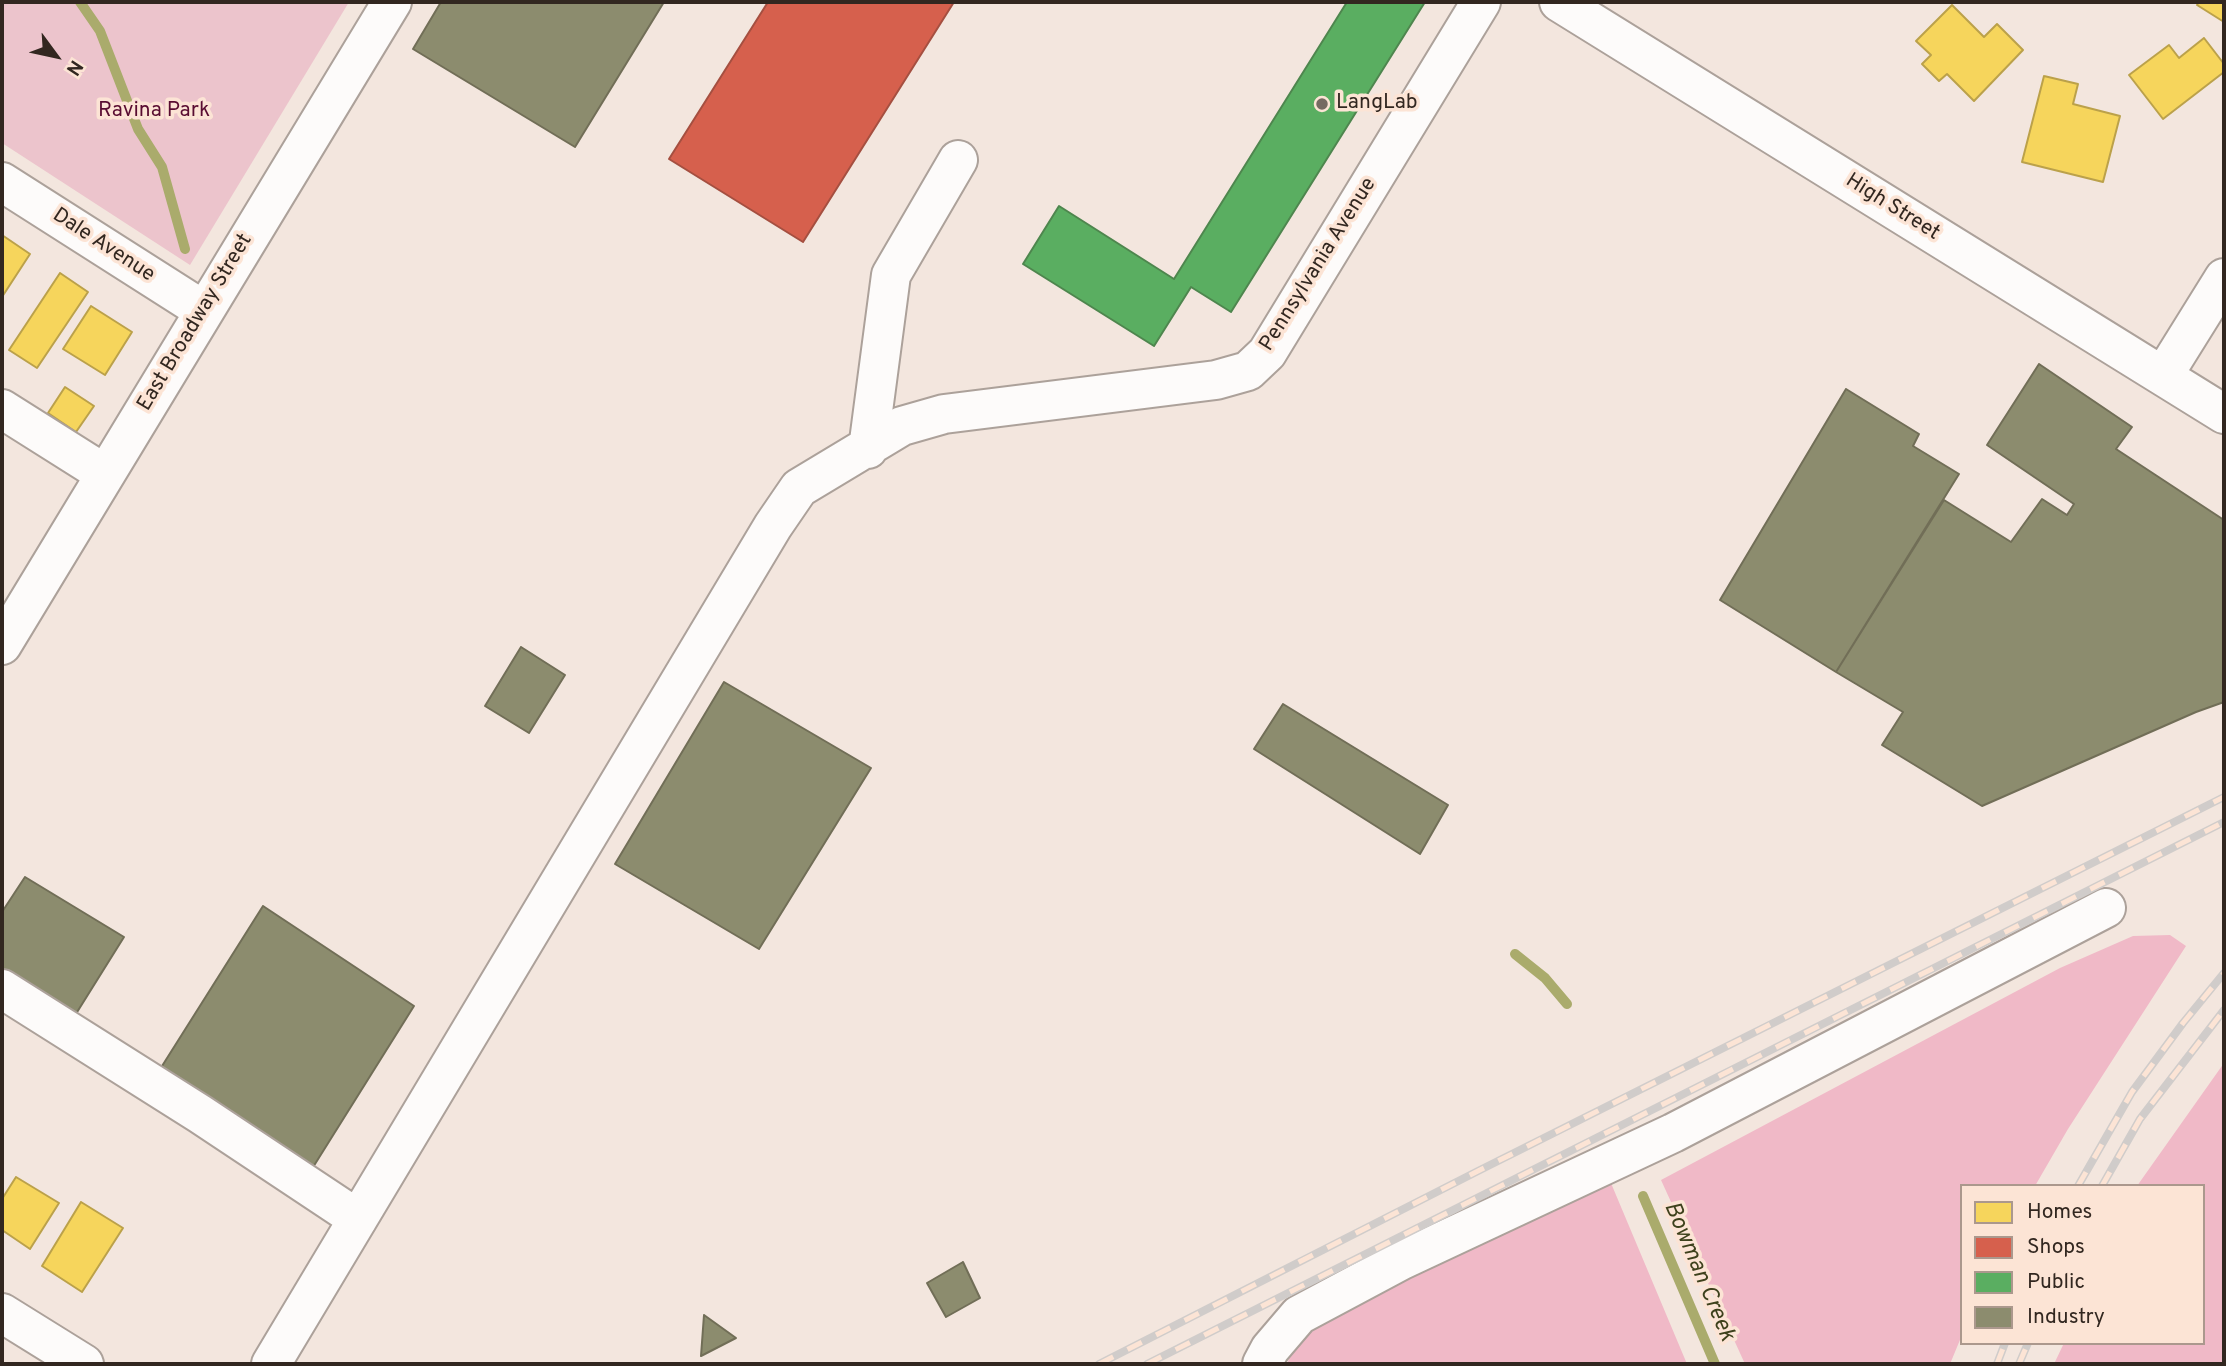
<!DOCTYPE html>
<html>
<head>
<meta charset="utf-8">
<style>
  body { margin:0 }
  #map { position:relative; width:2226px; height:1366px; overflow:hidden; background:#f3e6de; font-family:Overpass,sans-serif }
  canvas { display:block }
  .frame { position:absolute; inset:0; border:4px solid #322720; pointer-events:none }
  .legend { position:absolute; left:1960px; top:1184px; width:245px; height:161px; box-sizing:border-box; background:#fce4d5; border:2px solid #ab988d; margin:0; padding:9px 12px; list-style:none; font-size:21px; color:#322720 }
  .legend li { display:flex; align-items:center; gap:14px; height:35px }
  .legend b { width:35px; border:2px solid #ab988d }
  .north { position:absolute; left:21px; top:21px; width:70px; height:70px; -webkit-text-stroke:5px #fce4d5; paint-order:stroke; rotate:123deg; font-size:19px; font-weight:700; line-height:28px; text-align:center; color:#322720 }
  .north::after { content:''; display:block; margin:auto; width:24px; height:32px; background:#322720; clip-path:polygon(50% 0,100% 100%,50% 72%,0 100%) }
</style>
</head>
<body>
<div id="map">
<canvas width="2226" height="1366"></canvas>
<div class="frame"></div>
<ul class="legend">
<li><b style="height:19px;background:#f6d55c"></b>Homes</li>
<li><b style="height:19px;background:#d6604d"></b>Shops</li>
<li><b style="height:19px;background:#5aae61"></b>Public</li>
<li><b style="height:19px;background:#8c8c6e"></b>Industry</li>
</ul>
<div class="north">N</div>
</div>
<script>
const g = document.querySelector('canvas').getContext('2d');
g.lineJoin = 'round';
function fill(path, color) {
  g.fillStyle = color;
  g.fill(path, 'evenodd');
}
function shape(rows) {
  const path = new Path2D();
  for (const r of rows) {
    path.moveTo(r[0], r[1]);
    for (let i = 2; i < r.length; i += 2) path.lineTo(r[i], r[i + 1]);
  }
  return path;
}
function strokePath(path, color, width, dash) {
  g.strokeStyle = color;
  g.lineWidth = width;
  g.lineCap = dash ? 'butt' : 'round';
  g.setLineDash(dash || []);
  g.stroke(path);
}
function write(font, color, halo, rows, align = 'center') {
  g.font = font + ' Overpass,sans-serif';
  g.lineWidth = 7;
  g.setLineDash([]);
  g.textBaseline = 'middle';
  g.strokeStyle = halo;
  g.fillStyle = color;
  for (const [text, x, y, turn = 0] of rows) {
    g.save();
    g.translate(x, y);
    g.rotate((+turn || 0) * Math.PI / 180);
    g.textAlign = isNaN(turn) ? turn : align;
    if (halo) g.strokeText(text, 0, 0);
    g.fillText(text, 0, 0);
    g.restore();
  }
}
const green = shape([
  [2,2,349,2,190,265,2,143]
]);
const forest = shape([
  [2170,935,2186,946,2068,1129,2035,1186,1962,1186,1962,1335,1950,1364,1745,1364,1661,1180,2060,968,2133,936],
  [2224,1063,2224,1364,2054,1364,2064,1343,2203,1343,2203,1186,2137,1186],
  [1608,1176,1687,1364,1287,1364,1305,1320]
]);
const homes = shape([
  [2199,2,2224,2,2224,22,2197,5,2199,2],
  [1952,5,1984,37,1997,24,2023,50,1974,101,1947,74,1939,81,1922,64,1931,55,1916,41,1952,5],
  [2204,38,2224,64,2224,72,2163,119,2129,75,2169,45,2179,58,2204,38],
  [2044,76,2078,84,2073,104,2120,116,2103,182,2022,162,2044,76],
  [2,235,30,254,2,297,2,235],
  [60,273,88,292,37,368,9,350,60,273],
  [91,306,132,332,105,375,63,349,91,306],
  [65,387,94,406,76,432,48,413,65,387],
  [16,1177,59,1203,30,1249,2,1230,2,1199,16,1177],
  [81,1202,123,1228,82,1292,42,1266,81,1202]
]);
const shops = shape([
  [768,2,954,2,803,242,669,159,768,2]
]);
const public = shape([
  [1347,2,1425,2,1231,312,1191,287,1154,346,1023,264,1059,206,1174,279,1347,2]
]);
const industry = shape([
  [441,2,664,2,575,147,413,49,441,2],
  [2039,364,2132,427,2116,449,2224,520,2224,702,2196,712,1982,806,1882,745,1903,712,1836,672,1944,500,2011,542,2042,499,2067,515,2074,504,1987,445,2039,364],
  [1846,389,1919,434,1913,446,1959,474,1836,672,1720,600,1846,389],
  [521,647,565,675,529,733,485,706,521,647],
  [724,682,871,768,759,949,615,864,724,682],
  [1283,704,1448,805,1420,854,1254,749,1283,704],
  [25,877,124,937,69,1025,2,981,2,912,25,877],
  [263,906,414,1006,310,1172,157,1074,263,906],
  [963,1262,980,1298,946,1317,927,1283,963,1262],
  [704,1315,736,1338,701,1356,704,1315]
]);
const stream = shape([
  [80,2,100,31,138,129,162,167,185,249],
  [1515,954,1545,978,1567,1004],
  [1643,1196,1715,1364]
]);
const minor = shape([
  [1559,2,2224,414],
  [2,182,203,310],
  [2163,376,2224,278],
  [2,409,105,474],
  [868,449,891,275,958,160],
  [2,645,392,2],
  [2,989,200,1114,358,1219],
  [2,1313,84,1364],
  [271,1364,773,526,799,488,902,426,944,414,1216,380,1248,371,1267,353,1481,2],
  [1262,1364,1270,1349,1299,1315,1402,1260,1673,1133,2106,908]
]);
const rail = shape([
  [2078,1186,2132,1092,2183,1023,2224,973],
  [2102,1186,2140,1119,2224,1010],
  [1099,1364,1478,1171,2224,797],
  [1147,1364,2224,822],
  [1997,1364,2005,1343],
  [2019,1364,2028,1343]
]);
const markers = [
  [1322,104,7,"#766a62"]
];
const poiNames = [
  ["LangLab",1336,104]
];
const parkNames = [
  ["Ravina Park",154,112]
];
const streetNames = [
  ["High Street",1892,208,32],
  ["Dale Avenue",103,246,33],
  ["Pennsylvania Avenue",1319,265,-58],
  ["East Broadway Street",196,323,-59]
];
const waterNames = [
  ["Bowman Creek",1698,1272,67]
];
fill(green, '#ecc4cc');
fill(forest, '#f0b9c7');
fill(homes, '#f6d55c');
strokePath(homes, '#bba14a', 2);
fill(shops, '#d6604d');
strokePath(shops, '#a54f40', 2);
fill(public, '#5aae61');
strokePath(public, '#4e864e', 2);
fill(industry, '#8c8c6e');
strokePath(industry, '#716e57', 2);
strokePath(stream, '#aaab6c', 10);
strokePath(minor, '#aca19a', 42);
strokePath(minor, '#fdfbfa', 38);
strokePath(rail, '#d0ccca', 8);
strokePath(rail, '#fce4d5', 5, [16]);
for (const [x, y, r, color] of markers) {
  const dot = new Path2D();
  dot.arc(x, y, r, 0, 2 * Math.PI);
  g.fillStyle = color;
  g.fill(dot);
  strokePath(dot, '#fce4d5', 2.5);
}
write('21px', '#322720', '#fce4d5', poiNames, 'left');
write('21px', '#590c31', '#fce4d5', parkNames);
write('21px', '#322720', '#fce4d5', streetNames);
write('italic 23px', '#3e411c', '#fce4d5', waterNames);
</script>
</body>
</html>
